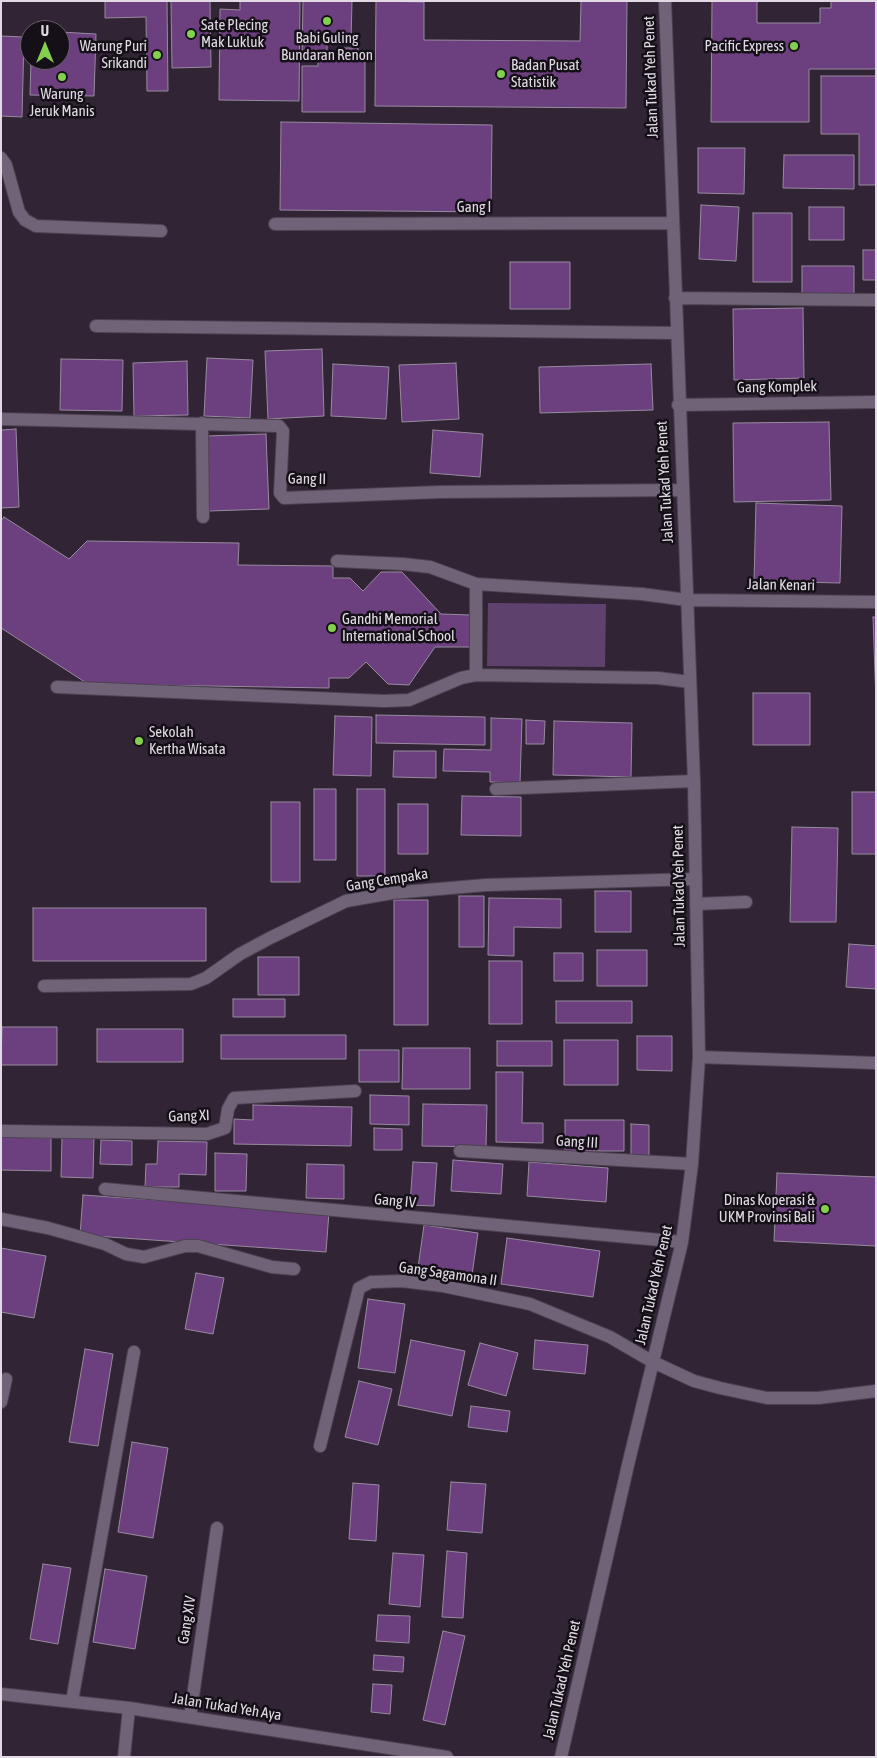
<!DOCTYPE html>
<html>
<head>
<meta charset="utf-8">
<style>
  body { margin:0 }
  #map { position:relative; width:877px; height:1758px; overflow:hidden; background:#302435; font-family:"Asap Condensed",sans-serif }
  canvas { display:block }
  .frame { position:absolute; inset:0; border:2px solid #e1dae5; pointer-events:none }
  .north { position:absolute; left:20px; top:20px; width:50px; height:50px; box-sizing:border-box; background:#151017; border:1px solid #676169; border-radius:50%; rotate:0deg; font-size:14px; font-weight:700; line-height:20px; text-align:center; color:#e1dae5 }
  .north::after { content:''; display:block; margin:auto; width:18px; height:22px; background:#83d04e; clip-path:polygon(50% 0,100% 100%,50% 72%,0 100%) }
</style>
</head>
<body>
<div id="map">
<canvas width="877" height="1758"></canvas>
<div class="frame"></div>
<div class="north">U</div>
</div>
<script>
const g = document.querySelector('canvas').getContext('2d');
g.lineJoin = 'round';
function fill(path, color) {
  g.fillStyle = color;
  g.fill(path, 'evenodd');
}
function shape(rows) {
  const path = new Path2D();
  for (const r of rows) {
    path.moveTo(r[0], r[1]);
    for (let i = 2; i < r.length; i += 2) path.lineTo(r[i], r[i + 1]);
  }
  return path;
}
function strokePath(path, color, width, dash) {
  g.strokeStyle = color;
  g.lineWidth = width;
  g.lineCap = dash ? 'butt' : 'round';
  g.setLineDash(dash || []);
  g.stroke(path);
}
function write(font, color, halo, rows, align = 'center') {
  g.font = font + ' "Asap Condensed",sans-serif';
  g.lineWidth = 5;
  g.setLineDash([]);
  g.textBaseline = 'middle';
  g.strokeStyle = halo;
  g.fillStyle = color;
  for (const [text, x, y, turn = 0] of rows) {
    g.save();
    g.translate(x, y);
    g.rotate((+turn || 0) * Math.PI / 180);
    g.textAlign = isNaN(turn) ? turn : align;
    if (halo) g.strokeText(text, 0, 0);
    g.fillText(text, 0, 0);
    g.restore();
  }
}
const green = shape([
  [488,603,606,604,605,667,487,666]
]);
const building = shape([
  [105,1,167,1,168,91,147,91,146,17,105,18,105,1],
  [171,1,210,1,211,67,172,68,171,1],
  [240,1,300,1,299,101,219,100,220,9,240,10,240,1],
  [303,1,352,1,351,41,327,41,327,55,302,55,303,1],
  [376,1,424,2,424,40,580,41,581,1,627,1,626,108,375,106,376,1],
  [712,1,757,1,757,23,820,23,820,8,831,8,831,1,876,1,876,69,809,69,809,122,711,122,712,1],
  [60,32,96,34,94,96,30,95,31,60,60,60,60,32],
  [1,36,24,37,22,117,1,116,1,36],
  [337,48,358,48,358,57,365,57,365,112,302,112,302,66,318,66,318,58,337,58,337,48],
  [821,76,876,76,876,185,859,185,859,134,821,134,821,76],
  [281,122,492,125,491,212,280,210,281,122],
  [698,148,745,148,744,194,698,193,698,148],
  [784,155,854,155,854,189,783,188,784,155],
  [701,205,739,207,736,261,699,259,701,205],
  [809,207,844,207,844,240,809,240,809,207],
  [753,213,792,213,792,282,753,282,753,213],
  [863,250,876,250,876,280,863,280,863,250],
  [510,262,570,262,570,309,510,309,510,262],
  [802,266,854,266,854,295,802,295,802,266],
  [803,308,804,378,734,380,733,309,803,308],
  [322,349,324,416,268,419,265,351,322,349],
  [207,358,253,360,250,418,204,416,207,358],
  [61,359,123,360,122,411,60,410,61,359],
  [187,361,188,415,134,416,133,363,187,361],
  [456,363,459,419,402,422,399,365,456,363],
  [333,364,389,367,386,419,331,416,333,364],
  [651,364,653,410,540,413,539,367,651,364],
  [829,422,831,500,734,502,733,423,829,422],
  [16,429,19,507,1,508,1,430,16,429],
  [433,430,483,434,480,477,430,473,433,430],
  [266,434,269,509,209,511,206,436,266,434],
  [756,503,842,506,840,583,754,581,756,503],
  [4,517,69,559,87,541,239,543,238,565,333,566,333,578,350,578,363,591,381,572,402,572,441,614,470,615,470,647,435,647,409,685,388,684,366,662,349,678,329,678,329,688,88,684,1,628,1,521,4,517],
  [873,617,876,617,876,702,873,617],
  [753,693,810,693,810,745,753,745,753,693],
  [376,715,485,717,485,745,376,743,376,715],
  [335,716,372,717,371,776,333,775,335,716],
  [491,718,522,719,520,783,490,782,490,772,443,771,444,749,491,750,491,718],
  [526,720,545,721,544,744,526,744,526,720],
  [554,721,632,723,631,777,553,775,554,721],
  [394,751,436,751,436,778,393,777,394,751],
  [314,789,336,789,336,860,314,860,314,789],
  [357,789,385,789,385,876,357,876,357,789],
  [852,792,876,792,876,854,852,854,852,792],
  [462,796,521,797,521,836,461,835,462,796],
  [271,802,300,802,300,882,271,882,271,802],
  [398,804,428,804,428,854,398,854,398,804],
  [792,827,838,828,836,922,790,922,792,827],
  [595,891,631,891,631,932,595,932,595,891],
  [459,896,484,896,484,947,459,947,459,896],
  [489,898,561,899,561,928,514,927,514,956,488,955,489,898],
  [394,900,428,900,428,1025,394,1025,394,900],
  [33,908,206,908,206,961,33,961,33,908],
  [849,944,876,946,876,989,846,987,849,944],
  [597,950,647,950,647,986,597,986,597,950],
  [554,953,583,953,583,981,554,981,554,953],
  [258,957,299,957,299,995,258,995,258,957],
  [489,961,522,961,522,1024,489,1024,489,961],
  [233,999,285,999,285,1017,233,1017,233,999],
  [556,1001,632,1001,632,1023,556,1023,556,1001],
  [2,1027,57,1027,57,1065,1,1065,2,1027],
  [97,1029,183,1029,183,1062,97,1062,97,1029],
  [221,1035,346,1035,346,1059,221,1059,221,1035],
  [637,1036,672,1036,672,1071,637,1070,637,1036],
  [564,1040,618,1040,618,1085,564,1085,564,1040],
  [497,1041,552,1041,552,1066,497,1066,497,1041],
  [403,1048,470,1048,470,1089,402,1089,403,1048],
  [359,1050,399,1050,399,1082,359,1082,359,1050],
  [496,1072,523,1072,522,1123,543,1123,543,1143,496,1142,496,1072],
  [370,1095,409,1096,409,1125,370,1124,370,1095],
  [423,1104,487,1105,486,1147,422,1146,423,1104],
  [253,1105,352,1107,351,1146,234,1144,234,1119,253,1120,253,1105],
  [565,1120,624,1120,624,1151,565,1151,565,1120],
  [631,1124,649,1125,649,1156,631,1156,631,1124],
  [374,1128,402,1129,402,1150,374,1150,374,1128],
  [1,1137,51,1138,51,1171,1,1170,1,1137],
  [62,1138,94,1138,93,1178,61,1177,62,1138],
  [101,1140,132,1141,132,1165,100,1164,101,1140],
  [158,1141,207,1142,206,1175,179,1174,179,1187,145,1187,146,1164,157,1164,158,1141],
  [215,1153,247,1154,246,1191,215,1191,215,1153],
  [453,1160,503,1164,501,1194,451,1191,453,1160],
  [413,1162,437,1163,434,1206,410,1205,413,1162],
  [529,1162,608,1168,606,1202,527,1196,529,1162],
  [307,1164,344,1165,344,1199,306,1198,307,1164],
  [777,1173,876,1177,876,1246,774,1241,777,1173],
  [83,1195,329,1212,326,1252,80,1235,83,1195],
  [424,1225,478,1233,471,1282,417,1275,424,1225],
  [507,1238,600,1251,593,1297,501,1284,507,1238],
  [1,1248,46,1256,34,1318,1,1312,1,1248],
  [196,1273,224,1278,213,1334,185,1329,196,1273],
  [368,1299,405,1304,395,1373,358,1368,368,1299],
  [411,1340,465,1351,452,1416,398,1405,411,1340],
  [535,1340,588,1345,585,1374,533,1369,535,1340],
  [480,1343,518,1353,506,1396,468,1385,480,1343],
  [85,1349,113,1354,98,1446,69,1442,85,1349],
  [359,1381,392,1389,378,1445,345,1437,359,1381],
  [471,1406,510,1411,507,1432,468,1427,471,1406],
  [132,1442,168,1448,153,1538,118,1532,132,1442],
  [451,1482,486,1484,482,1533,447,1530,451,1482],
  [353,1483,379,1485,376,1541,349,1539,353,1483],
  [447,1551,467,1553,463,1618,442,1617,447,1551],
  [393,1553,424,1555,420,1607,389,1604,393,1553],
  [43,1564,71,1568,58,1644,30,1639,43,1564],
  [105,1569,147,1576,135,1649,93,1642,105,1569],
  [378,1615,410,1616,409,1643,376,1641,378,1615],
  [443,1631,465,1636,445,1725,423,1720,443,1631],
  [374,1655,404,1657,403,1672,373,1670,374,1655],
  [373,1684,392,1685,390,1714,371,1712,373,1684]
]);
const service = shape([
  [1,158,6,165,19,212,25,220,36,226,161,231],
  [337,561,403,564,430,567,476,584,642,594,687,600],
  [476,584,476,675],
  [57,687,384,701,409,700,461,678,476,675,658,678,690,682],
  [696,904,746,902],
  [72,1701,134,1352]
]);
const minor = shape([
  [275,224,672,223],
  [675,298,876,300],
  [96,326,677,333],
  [678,405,876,402],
  [1,419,279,426,283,431,280,493,284,498,439,492,681,490],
  [202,423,203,517],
  [687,600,876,602],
  [496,789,694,781],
  [44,986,191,984,206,978,240,954,270,938,346,901,392,893,486,885,696,879],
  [699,1057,876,1063],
  [1,1131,207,1134,225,1128,228,1109,234,1098,355,1091],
  [460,1151,692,1164],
  [105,1189,682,1242],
  [1,1219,48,1228,105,1244,126,1254,144,1257,185,1246,198,1246,272,1267,294,1269],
  [1,1402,6,1379],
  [320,1446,359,1288,371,1282,402,1281,443,1286,530,1304,610,1337,653,1362,694,1381,720,1388,767,1398,818,1398,876,1391],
  [1,1694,129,1708,447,1757],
  [190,1717,217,1528],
  [124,1757,129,1708],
  [561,1757,628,1465,682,1242,692,1164,699,1057,694,781,665,1]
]);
const markers = [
  [327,21,5,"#83d04e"],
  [191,34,5,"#83d04e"],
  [794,46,5,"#83d04e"],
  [157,55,5,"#83d04e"],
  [501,74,5,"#83d04e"],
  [62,77,5,"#83d04e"],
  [332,628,5,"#83d04e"],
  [139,741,5,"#83d04e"],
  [825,1209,5,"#83d04e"]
];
const poiNames = [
  ["Sate Plecing",201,25],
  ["Mak Lukluk",201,42],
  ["Babi Guling",327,38,"center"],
  ["Bundaran Renon",327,55,"center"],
  ["Warung Puri",147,46,"right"],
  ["Srikandi",147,63,"right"],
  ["Pacific Express",784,46,"right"],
  ["Badan Pusat",511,65],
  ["Statistik",511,82],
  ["Warung",62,94,"center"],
  ["Jeruk Manis",62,111,"center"],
  ["Gandhi Memorial",342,619],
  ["International School",342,636],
  ["Sekolah",149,732],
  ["Kertha Wisata",149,749],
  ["Dinas Koperasi &",815,1200,"right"],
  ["UKM Provinsi Bali",815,1217,"right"]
];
const streetNames = [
  ["Jalan Tukad Yeh Penet",651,77,-92],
  ["Gang I",474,207],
  ["Gang Komplek",777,387,-1],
  ["Gang II",307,479,1],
  ["Jalan Tukad Yeh Penet",665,482,-93],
  ["Jalan Kenari",781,585,1],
  ["Gang Cempaka",387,880,-9],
  ["Jalan Tukad Yeh Penet",679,886,-91],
  ["Gang XI",189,1116,-2],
  ["Gang III",577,1142,3],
  ["Gang IV",395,1201,5],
  ["Gang Sagamona II",448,1274,8],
  ["Jalan Tukad Yeh Penet",654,1285,-77],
  ["Gang XIV",187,1620,-81],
  ["Jalan Tukad Yeh Penet",562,1680,-77],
  ["Jalan Tukad Yeh Aya",227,1707,9]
];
fill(green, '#5f416d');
fill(building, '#6c407f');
strokePath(building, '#988a9f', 1);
strokePath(service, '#4c4251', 14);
strokePath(minor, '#4c4251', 14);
strokePath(service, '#706377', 12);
strokePath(minor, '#706377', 12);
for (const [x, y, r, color] of markers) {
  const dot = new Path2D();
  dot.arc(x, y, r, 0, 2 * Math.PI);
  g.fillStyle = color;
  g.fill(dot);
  strokePath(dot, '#151017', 2);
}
write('15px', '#e1dae5', '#151017', poiNames, 'left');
write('15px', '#e1dae5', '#151017', streetNames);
</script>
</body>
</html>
